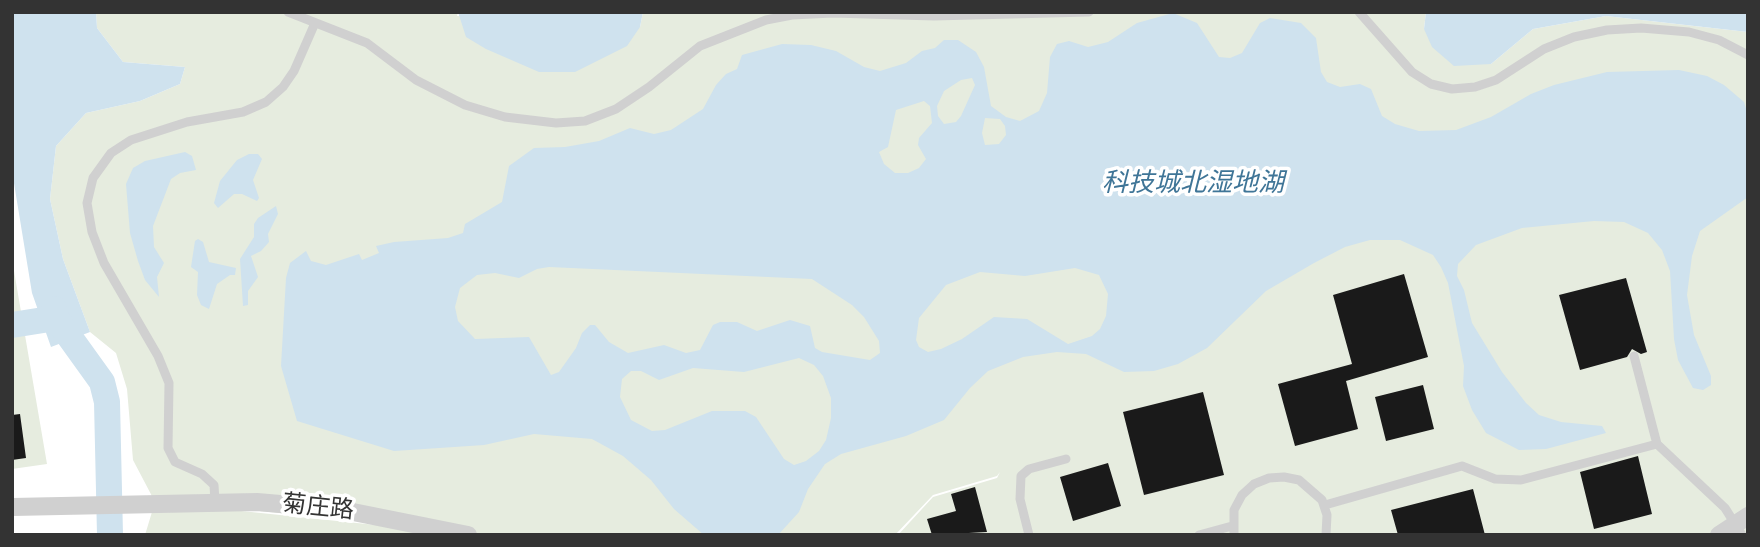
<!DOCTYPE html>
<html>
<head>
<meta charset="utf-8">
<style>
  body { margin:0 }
  #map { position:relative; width:1760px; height:547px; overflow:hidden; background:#fff; font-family:"DM Sans",sans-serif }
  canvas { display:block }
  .frame { position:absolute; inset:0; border:14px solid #333; pointer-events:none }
</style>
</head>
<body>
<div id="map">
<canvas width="1760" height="547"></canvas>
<div class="frame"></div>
</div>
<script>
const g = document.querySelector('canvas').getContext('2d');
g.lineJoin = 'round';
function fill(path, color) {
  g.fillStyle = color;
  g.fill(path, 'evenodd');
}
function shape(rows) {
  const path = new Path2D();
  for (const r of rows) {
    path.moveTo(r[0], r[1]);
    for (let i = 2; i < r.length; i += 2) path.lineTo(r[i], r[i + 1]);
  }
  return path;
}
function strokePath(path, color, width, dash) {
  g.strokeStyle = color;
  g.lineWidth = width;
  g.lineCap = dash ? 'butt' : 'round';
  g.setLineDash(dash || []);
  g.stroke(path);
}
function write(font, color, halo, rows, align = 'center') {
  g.font = font + ' "DM Sans","Noto Sans SC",sans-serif';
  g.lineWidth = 7;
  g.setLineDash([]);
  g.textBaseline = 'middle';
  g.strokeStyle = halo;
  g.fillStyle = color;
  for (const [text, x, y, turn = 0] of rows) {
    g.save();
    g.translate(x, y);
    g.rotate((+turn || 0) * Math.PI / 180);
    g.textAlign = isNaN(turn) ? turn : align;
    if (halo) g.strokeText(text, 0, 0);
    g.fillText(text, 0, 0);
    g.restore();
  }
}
const green = shape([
  [96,12,458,12,457,16,640,27,643,12,1426,12,1424,29,1491,64,1533,29,1606,16,1748,32,1748,535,898,535,933,497,997,478,1000,472,997,476,933,495,895,535,490,535,154,500,133,460,127,389,116,353,90,332,63,259,50,199,56,146,86,113,140,101,180,84,185,67,123,62,97,28],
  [12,259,47,464,12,469],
  [155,502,472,535,145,535]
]);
const water = shape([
  [12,12,96,12,97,28,123,62,185,67,180,84,140,101,86,113,56,146,50,199,63,259,90,332,51,347,32,293,12,171],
  [458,12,643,12,640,27,627,46,575,72,539,72,486,49,466,37],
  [1426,12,1748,12,1748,32,1606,16,1533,29,1491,64,1454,66,1432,47,1424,29],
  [1173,13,1197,23,1219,57,1230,58,1242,53,1260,23,1270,18,1301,23,1316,38,1321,72,1327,82,1340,87,1360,84,1371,89,1382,116,1395,124,1419,131,1456,130,1491,117,1531,94,1554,85,1607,72,1679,70,1707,76,1724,85,1744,102,1748,115,1748,197,1700,231,1692,256,1687,295,1694,335,1711,376,1711,385,1703,390,1693,388,1678,360,1674,339,1670,271,1662,250,1648,233,1624,222,1594,221,1522,228,1476,245,1458,264,1457,276,1464,290,1472,323,1502,372,1526,403,1539,415,1561,422,1602,426,1606,433,1546,449,1519,450,1486,433,1472,410,1463,386,1464,366,1448,283,1441,267,1433,255,1400,240,1370,240,1345,247,1314,263,1266,291,1207,348,1178,364,1154,371,1124,372,1086,354,1057,352,1023,357,988,371,970,388,944,420,906,436,841,454,825,464,808,489,799,512,778,535,704,535,674,509,651,480,623,456,592,439,534,434,484,445,394,451,297,421,281,366,286,278,290,263,306,251,311,261,326,265,359,254,362,260,379,253,376,246,394,242,448,238,463,233,465,224,502,202,509,166,534,148,565,147,599,141,630,128,654,134,671,130,703,109,716,85,726,74,737,69,742,55,782,44,811,45,836,51,864,67,880,71,906,63,922,51,935,48,944,40,958,40,976,52,984,67,991,106,1006,117,1020,121,1039,111,1047,93,1050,57,1057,44,1069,41,1088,47,1108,42,1137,23],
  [972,78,975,85,961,116,956,122,944,124,938,116,937,106,944,91,961,80],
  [924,101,930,106,932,123,919,138,918,145,926,159,919,168,908,173,895,173,884,164,879,152,888,147,896,110],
  [985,118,1000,119,1005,126,1006,135,999,144,985,145,982,133],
  [549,267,812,279,852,305,864,317,879,341,880,353,870,360,822,352,815,348,810,326,790,320,757,331,737,322,720,322,713,325,700,350,686,353,664,345,628,353,609,342,595,325,590,325,582,333,576,348,559,372,551,375,529,337,475,339,458,321,455,307,460,288,477,275,495,273,519,278,537,269],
  [1075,268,1099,275,1108,294,1106,316,1100,329,1092,336,1068,344,1027,319,994,317,962,339,941,349,928,352,919,347,916,340,919,318,946,285,980,272,1025,276],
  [799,358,814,365,823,376,831,398,831,418,826,440,819,451,806,461,794,465,784,459,756,417,745,411,712,411,665,430,652,431,631,420,620,397,622,379,631,371,641,371,659,380,693,368,744,372],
  [185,152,192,156,196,170,180,173,171,179,153,226,154,247,164,263,157,277,159,297,145,280,138,261,130,233,126,184,133,168,145,161],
  [249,154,258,154,262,159,253,180,259,198,257,201,242,194,234,194,218,208,214,203,220,181,237,160],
  [276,206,278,214,268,234,269,242,261,251,251,256,258,277,248,291,248,305,243,306,240,259,254,237,254,224,258,218],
  [198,239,203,242,209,262,236,268,235,275,230,275,217,284,209,309,201,305,197,295,198,272,191,267,195,241]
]);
const river = shape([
  [54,309,56,318,102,382,107,402,110,535],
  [12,325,56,318]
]);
const building = shape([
  [1404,274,1428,357,1346,381,1358,429,1295,446,1278,384,1352,364,1333,295],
  [1626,278,1647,352,1641,354,1632,349,1627,357,1580,370,1559,295],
  [1423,385,1434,429,1386,441,1375,397],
  [1203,392,1224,475,1144,495,1123,412],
  [20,414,26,458,12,460,12,415],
  [1638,456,1652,514,1594,529,1580,472],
  [1108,463,1121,506,1073,521,1060,477],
  [975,487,987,532,932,535,927,519,956,511,951,494],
  [1473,489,1485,535,1398,535,1391,510]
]);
const service = shape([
  [288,12,367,43,416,80,465,105,505,117,556,123,585,121,616,109,649,87,700,46,766,20,792,15,833,13,934,16,1089,12],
  [1359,12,1412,72,1431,84,1452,89,1475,87,1496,80,1544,49,1574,37,1607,30,1641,28,1689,32,1719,40,1748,55],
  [1634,356,1657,444,1725,508,1742,535],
  [215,502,214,485,202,474,175,462,168,448,169,383,158,356,104,263,92,232,87,203,93,178,111,153,131,140,187,122,243,112,266,102,283,87,294,71,315,23],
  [1325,505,1462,466,1495,479,1521,480,1657,444],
  [1029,535,1020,499,1021,476,1029,469,1066,459],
  [1199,535,1232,526],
  [1234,535,1234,510,1242,495,1254,484,1269,478,1284,477,1299,480,1322,500,1327,515,1326,535]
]);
const minor = shape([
  [12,507,257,502,338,509,468,535],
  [1719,535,1748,516]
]);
const streetNames = [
  ["菊庄路",318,508,6]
];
const waterNames = [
  ["科技城北湿地湖",1193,184]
];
fill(green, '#e6ecdf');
fill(water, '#cfe2ee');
strokePath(river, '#cfe2ee', 26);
fill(building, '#1a1a1a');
strokePath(service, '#d0d0d0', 9);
strokePath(minor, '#d0d0d0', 18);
write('24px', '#333', '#fff', streetNames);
write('italic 26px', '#3f7597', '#fff', waterNames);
</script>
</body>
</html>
